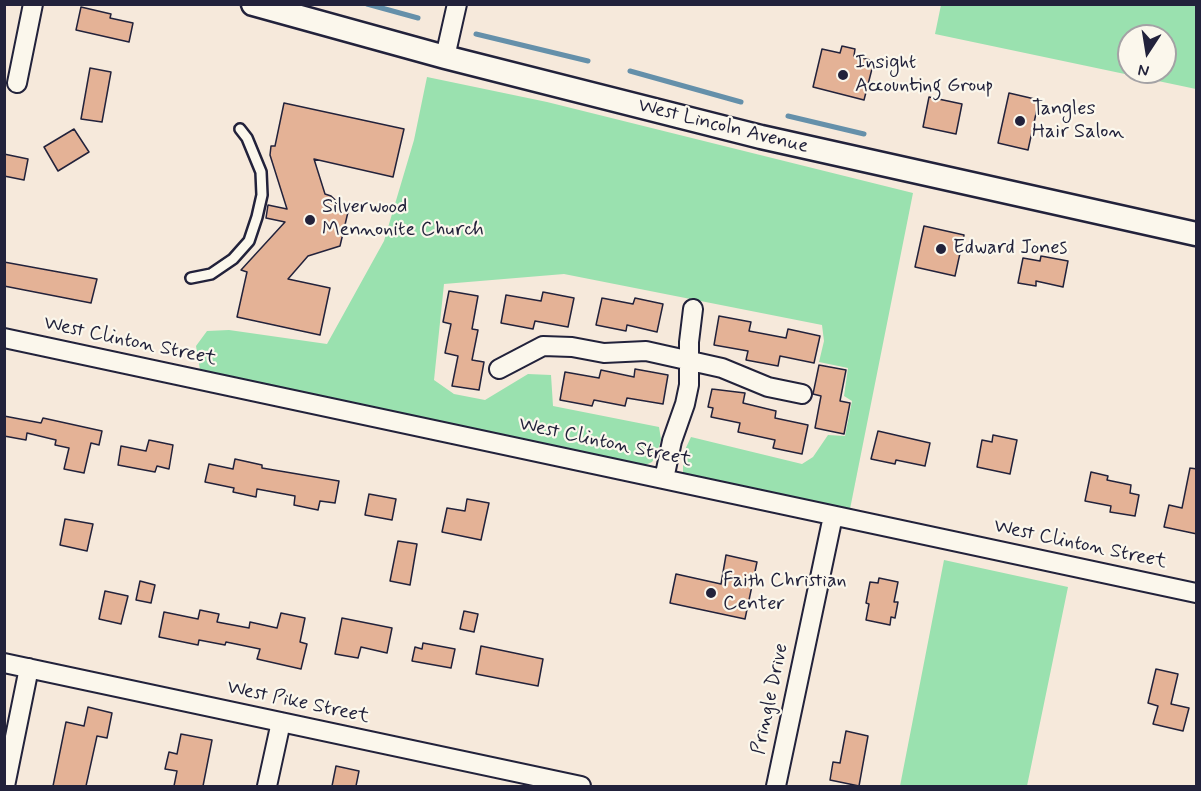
<!DOCTYPE html>
<html>
<head>
<meta charset="utf-8">
<style>
  body { margin:0 }
  #map { position:relative; width:1201px; height:791px; overflow:hidden; background:#f6e9db; font-family:Mynerve,sans-serif }
  canvas { display:block }
  .frame { position:absolute; inset:0; border:6px solid #22223b; pointer-events:none }
  .north { position:absolute; left:1117px; top:24px; width:60px; height:60px; box-sizing:border-box; background:#fbf7ec; border:2px solid #a4a2a5; border-radius:50%; rotate:192deg; font-size:16px; font-weight:700; line-height:24px; text-align:center; color:#22223b }
  .north::after { content:''; display:block; margin:auto; width:21px; height:27px; background:#22223b; clip-path:polygon(50% 0,100% 100%,50% 72%,0 100%) }
</style>
</head>
<body>
<div id="map">
<canvas width="1201" height="791"></canvas>
<div class="frame"></div>
<div class="north">N</div>
</div>
<script>
const g = document.querySelector('canvas').getContext('2d');
g.lineJoin = 'round';
function fill(path, color) {
  g.fillStyle = color;
  g.fill(path, 'evenodd');
}
function shape(rows) {
  const path = new Path2D();
  for (const r of rows) {
    path.moveTo(r[0], r[1]);
    for (let i = 2; i < r.length; i += 2) path.lineTo(r[i], r[i + 1]);
  }
  return path;
}
function strokePath(path, color, width, dash) {
  g.strokeStyle = color;
  g.lineWidth = width;
  g.lineCap = dash ? 'butt' : 'round';
  g.setLineDash(dash || []);
  g.stroke(path);
}
function write(font, color, halo, rows, align = 'center') {
  g.font = font + ' Mynerve,sans-serif';
  g.lineWidth = 4.5;
  g.setLineDash([]);
  g.textBaseline = 'middle';
  g.strokeStyle = halo;
  g.fillStyle = color;
  for (const [text, x, y, turn = 0] of rows) {
    g.save();
    g.translate(x, y);
    g.rotate((+turn || 0) * Math.PI / 180);
    g.textAlign = isNaN(turn) ? turn : align;
    if (halo) g.strokeText(text, 0, 0);
    g.fillText(text, 0, 0);
    g.restore();
  }
}
const green = shape([
  [941,5,1196,5,1196,89,935,34],
  [1129,36,1165,36,1165,72,1129,72],
  [427,77,547,102,913,193,850,509,683,474,683,454,691,437,802,464,813,457,828,435,845,436,852,401,844,396,848,368,819,362,824,341,822,325,564,274,444,284,434,380,454,394,485,400,528,374,551,375,553,406,659,427,661,439,657,454,652,462,643,466,200,370,196,346,207,331,229,330,327,344,384,241,414,140],
  [944,560,1068,587,1027,786,900,786]
]);
const stream = shape([
  [367,4,418,18],
  [476,34,588,61],
  [630,71,741,102],
  [788,116,864,134]
]);
const building = shape([
  [81,7,111,14,110,18,133,23,129,42,76,30,81,7],
  [842,46,855,49,854,56,874,61,864,100,813,87,822,49,840,53,842,46],
  [90,68,111,72,102,122,81,119,90,68],
  [1009,93,1039,100,1028,150,998,143,1009,93],
  [929,97,962,104,956,134,923,127,929,97],
  [284,103,404,129,393,177,314,159,325,194,331,196,348,212,340,246,308,256,288,279,330,288,320,335,237,317,247,272,241,270,285,222,266,218,268,205,287,209,270,155,271,146,275,146,284,103],
  [74,129,89,152,58,171,44,147,74,129],
  [4,154,28,159,24,180,4,176,4,154],
  [924,226,964,235,955,276,915,267,924,226],
  [1041,256,1068,261,1063,287,1036,281,1036,286,1018,283,1023,258,1040,261,1041,256],
  [4,262,97,279,91,303,4,286,4,262],
  [449,291,478,296,472,329,478,330,472,360,484,362,479,390,452,386,458,356,445,353,451,324,443,322,449,291],
  [543,292,574,298,568,327,535,321,533,329,501,323,506,295,541,301,543,292],
  [602,298,633,304,635,298,663,304,657,332,627,325,626,331,596,325,602,298],
  [719,316,751,322,749,331,786,338,788,329,820,336,814,363,780,356,778,366,746,360,748,351,714,345,719,316],
  [819,365,846,370,840,401,850,403,844,434,815,428,821,396,813,394,819,365],
  [635,369,668,375,663,404,627,398,625,406,594,400,592,406,560,400,565,372,599,378,601,370,634,377,635,369],
  [712,389,745,393,743,403,776,411,775,418,808,425,802,454,773,448,775,440,738,432,740,423,711,417,713,408,708,407,712,389],
  [4,416,41,423,43,418,102,431,99,445,91,443,84,473,64,469,69,448,55,445,56,440,27,433,26,440,4,436,4,416],
  [878,431,930,443,925,466,896,460,895,464,871,459,878,431],
  [993,435,1017,440,1010,474,977,467,982,440,992,442,993,435],
  [149,440,173,445,169,469,157,466,155,472,118,465,121,446,146,451,149,440],
  [235,459,262,465,262,468,339,481,335,503,320,501,318,510,294,505,295,496,257,489,256,497,233,492,234,488,205,482,209,464,233,469,235,459],
  [1190,468,1197,469,1197,534,1164,527,1169,505,1182,508,1190,468],
  [1091,472,1108,476,1107,480,1131,485,1130,493,1139,495,1135,516,1110,512,1111,506,1085,501,1091,472],
  [369,494,396,499,392,520,365,515,369,494],
  [467,499,489,503,481,540,442,532,447,508,465,511,467,499],
  [65,519,93,524,87,551,60,545,65,519],
  [398,541,417,544,410,585,390,581,398,541],
  [726,555,757,562,745,619,670,603,676,574,721,584,726,555],
  [879,578,898,582,894,602,898,602,895,618,891,617,890,625,866,620,869,604,866,603,870,582,878,583,879,578],
  [140,581,155,585,151,603,136,600,140,581],
  [105,591,128,596,121,624,99,619,105,591],
  [200,610,219,614,217,622,249,628,250,622,277,628,281,613,305,618,300,642,307,644,301,669,257,659,260,649,226,642,225,645,199,640,198,645,159,637,164,612,198,619,200,610],
  [464,611,478,614,474,632,460,629,464,611],
  [342,618,392,628,387,653,361,647,358,658,335,654,342,618],
  [423,643,455,649,451,668,412,661,415,647,422,649,423,643],
  [481,646,543,659,538,686,476,674,481,646],
  [1156,669,1178,674,1171,704,1189,708,1183,731,1153,724,1158,706,1148,703,1156,669],
  [88,707,112,713,107,738,97,736,86,786,53,786,66,722,84,726,88,707],
  [846,731,868,736,859,786,830,780,833,762,840,763,846,731],
  [181,734,212,740,203,786,174,786,177,771,165,769,169,752,177,754,181,734],
  [336,766,359,771,356,786,332,786,336,766]
]);
const service = shape([
  [191,278,211,274,233,259,249,241,257,217,262,195,261,172,247,138,240,129]
]);
const minor = shape([
  [445,57,457,4],
  [17,83,33,4],
  [4,338,1196,593],
  [499,369,543,346,572,347,604,353,646,351,722,368,768,387,802,394],
  [664,479,672,441,685,404,689,385,689,342,693,309],
  [4,663,581,786],
  [5,786,29,668],
  [267,786,281,722],
  [776,786,833,516]
]);
const tertiary = shape([
  [253,4,445,57,761,137,1196,234]
]);
const markers = [
  [843,75,6,"#22223b"],
  [1020,121,6,"#22223b"],
  [310,220,6,"#22223b"],
  [941,249,6,"#22223b"],
  [711,593,6,"#22223b"]
];
const poiNames = [
  ["Insight",855,64],
  ["Accounting Group",855,87],
  ["Tangles",1032,110],
  ["Hair Salon",1032,133],
  ["Silverwood",322,208],
  ["Mennonite Church",322,231],
  ["Edward Jones",953,249],
  ["Faith Christian",723,582],
  ["Center",723,605]
];
const streetNames = [
  ["West Lincoln Avenue",723,127,14],
  ["West Clinton Street",130,342,12],
  ["West Clinton Street",605,443,12],
  ["West Clinton Street",1080,545,12],
  ["Pringle Drive",771,699,-78],
  ["West Pike Street",298,703,12]
];
fill(green, '#9ae1af');
strokePath(stream, '#6590aa', 5);
fill(building, '#e4b296');
strokePath(building, '#22223b', 1.5);
strokePath(service, '#22223b', 14);
strokePath(minor, '#22223b', 22);
strokePath(tertiary, '#22223b', 27);
strokePath(service, '#fbf7ec', 9);
strokePath(minor, '#fbf7ec', 18);
strokePath(tertiary, '#fbf7ec', 22);
for (const [x, y, r, color] of markers) {
  const dot = new Path2D();
  dot.arc(x, y, r, 0, 2 * Math.PI);
  g.fillStyle = color;
  g.fill(dot);
  strokePath(dot, '#fbf7ec', 2);
}
write('20px', '#22223b', '#fbf7ec', poiNames, 'left');
write('20px', '#22223b', '#fbf7ec', streetNames);
</script>
</body>
</html>
